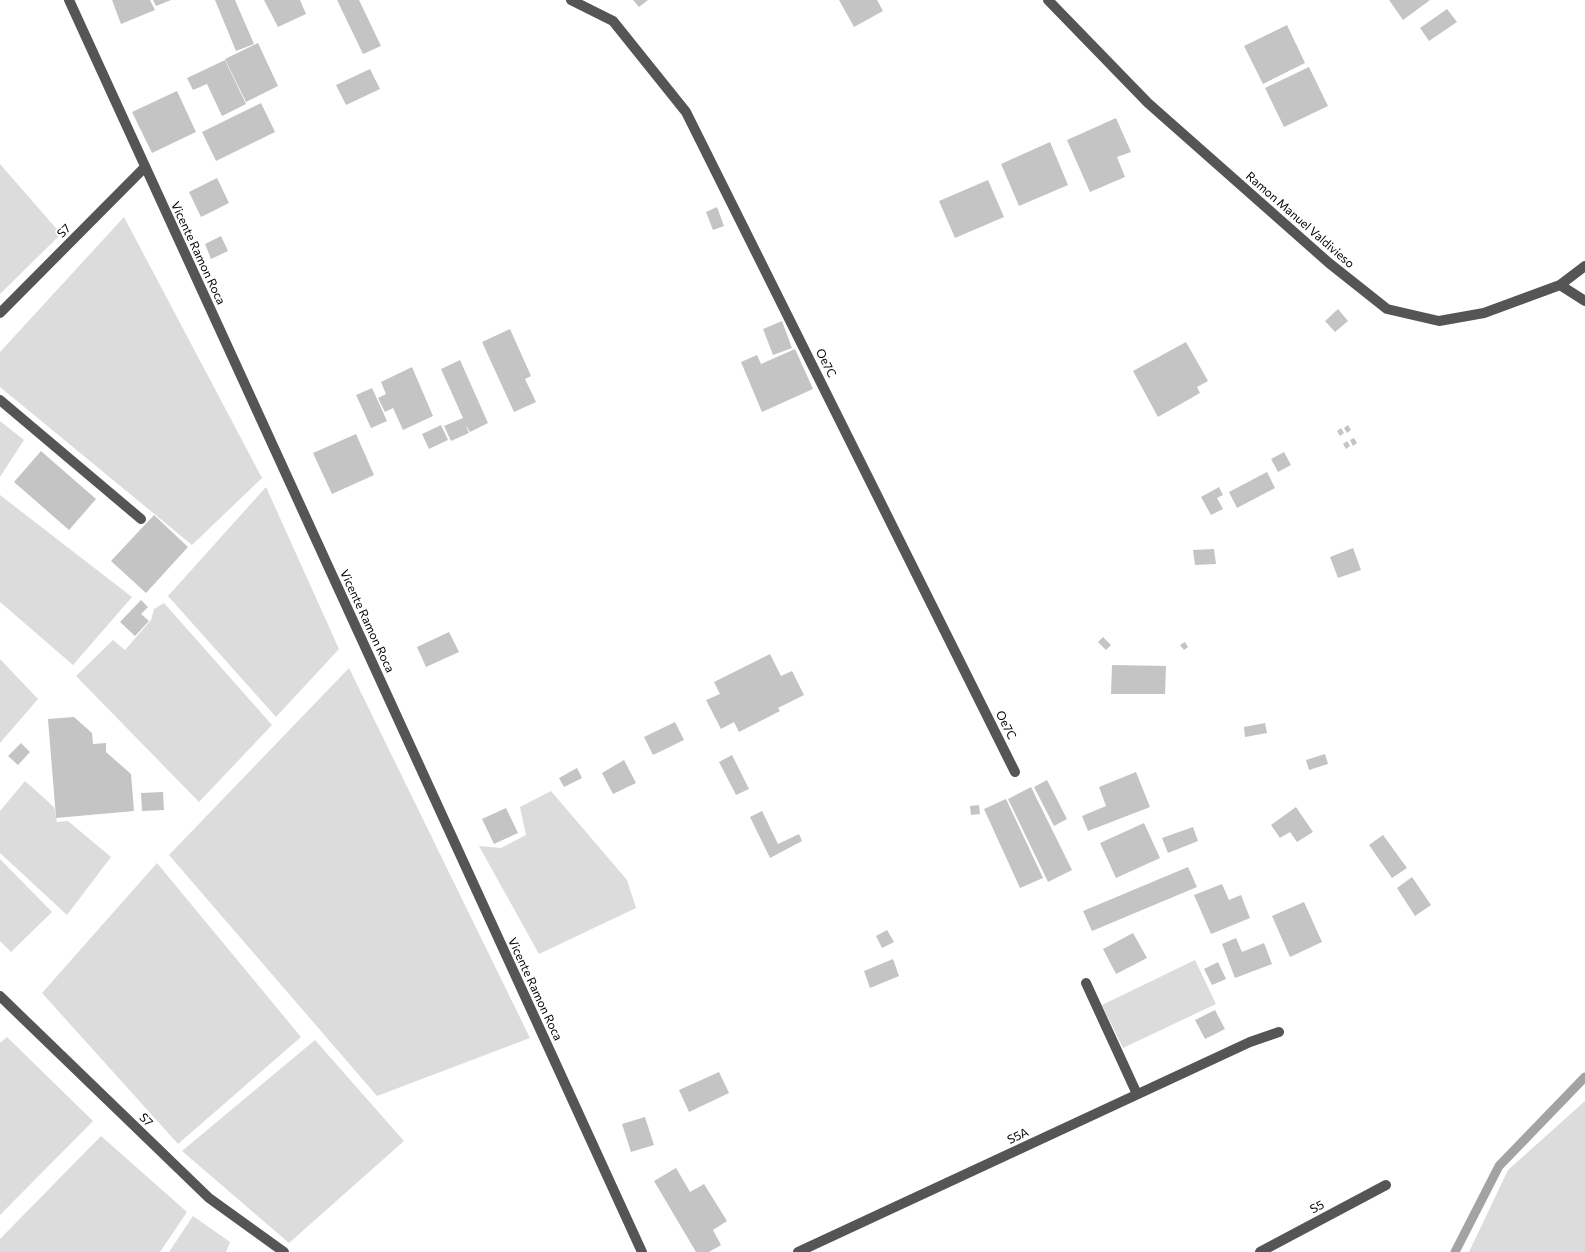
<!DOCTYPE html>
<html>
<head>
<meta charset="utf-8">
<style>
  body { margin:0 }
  canvas { display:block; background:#fff }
</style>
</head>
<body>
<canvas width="1585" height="1252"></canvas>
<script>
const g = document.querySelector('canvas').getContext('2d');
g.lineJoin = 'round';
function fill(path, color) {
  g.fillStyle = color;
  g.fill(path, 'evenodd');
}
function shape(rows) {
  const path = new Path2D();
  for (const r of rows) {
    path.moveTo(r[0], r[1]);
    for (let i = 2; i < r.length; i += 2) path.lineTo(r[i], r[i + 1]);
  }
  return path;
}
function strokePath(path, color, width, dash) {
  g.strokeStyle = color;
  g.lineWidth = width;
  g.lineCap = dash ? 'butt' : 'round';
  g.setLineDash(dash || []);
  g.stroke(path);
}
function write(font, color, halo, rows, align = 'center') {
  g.font = font + ' Commissioner,sans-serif';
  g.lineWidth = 4;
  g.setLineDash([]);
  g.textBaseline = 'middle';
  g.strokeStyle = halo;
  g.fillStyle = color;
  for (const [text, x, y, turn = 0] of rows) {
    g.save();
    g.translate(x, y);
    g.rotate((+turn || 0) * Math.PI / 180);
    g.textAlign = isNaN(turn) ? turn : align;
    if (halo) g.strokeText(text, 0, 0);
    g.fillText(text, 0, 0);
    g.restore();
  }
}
const green = shape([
  [0,164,61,234,0,294],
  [124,217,262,478,192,545,0,387,0,352],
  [0,421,24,440,0,477],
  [266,487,339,649,276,717,168,596],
  [0,495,132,597,73,665,0,602],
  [164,603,272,725,199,802,76,676,113,640,125,650,151,620,154,609],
  [0,659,38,699,0,743],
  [349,668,530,1038,377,1096,169,855],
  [25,781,54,807,57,822,68,821,111,857,67,915,0,853,0,811],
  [551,791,627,880,636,908,539,954,479,846,501,848,526,835,520,807],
  [0,859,52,912,11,952,0,941],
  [157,863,301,1037,178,1144,42,993],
  [1195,960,1216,1004,1123,1048,1102,1005],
  [7,1037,93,1121,0,1215,0,1043],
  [315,1040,404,1141,289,1243,182,1151],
  [1585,1101,1585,1252,1469,1252,1508,1170],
  [101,1136,187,1212,160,1252,0,1252,0,1239],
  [193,1216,230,1242,226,1252,169,1252]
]);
const stream = shape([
  [1455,1252,1499,1166,1585,1077]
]);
const building = shape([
  [112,0,150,0,155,10,121,24],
  [153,0,171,0,156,6],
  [215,0,235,0,254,44,236,51],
  [264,0,300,0,306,14,278,27],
  [337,0,359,0,381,46,363,54],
  [633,0,648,0,639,7],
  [839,0,877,0,883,11,854,27],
  [1389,0,1430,0,1403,20],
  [1447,9,1457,22,1429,41,1420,28],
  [1287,25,1305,63,1263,84,1244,46],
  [258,43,278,86,246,102,225,59],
  [225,60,246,104,222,116,207,84,193,90,187,78],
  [1309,67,1328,106,1284,127,1265,88],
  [370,69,380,89,346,105,336,85],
  [177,91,196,132,152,153,132,112],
  [261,103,275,132,216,161,202,132],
  [1116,118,1131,152,1117,157,1125,177,1090,192,1067,140],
  [1050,142,1068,185,1019,206,1001,164],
  [217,178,229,203,201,217,189,192],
  [988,180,1004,217,955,238,939,201],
  [717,207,724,226,713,230,706,212],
  [221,236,228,251,211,259,205,244],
  [1338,309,1348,321,1335,332,1325,321],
  [782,321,792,348,773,355,763,329],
  [510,329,531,376,525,379,536,402,514,412,482,342],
  [1186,342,1208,381,1197,387,1200,393,1158,417,1133,371],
  [795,349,813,389,762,412,741,362,757,355,761,364],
  [460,360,488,423,470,432,465,424,469,433,451,441,444,426,463,418,441,369],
  [412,367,433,416,403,430,393,408,385,412,378,398,386,394,381,382],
  [372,388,387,421,371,428,356,395],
  [441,425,448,440,429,449,422,434],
  [1348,425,1351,430,1347,433,1344,428],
  [1341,428,1344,433,1340,436,1337,431],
  [356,434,374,475,332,494,313,453],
  [1354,438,1357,443,1353,446,1350,440],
  [1347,441,1350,446,1346,449,1343,444],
  [41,451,96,499,69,530,14,482],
  [1284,452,1291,465,1278,472,1271,459],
  [1267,472,1275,488,1237,508,1229,492],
  [1219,487,1223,495,1217,498,1223,509,1211,515,1201,497],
  [154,515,188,547,146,593,111,561],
  [1353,548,1361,570,1338,578,1330,557],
  [1214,549,1216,564,1195,565,1193,550],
  [141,600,148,607,141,614,149,621,135,636,120,622],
  [449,632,459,652,426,667,417,647],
  [1103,637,1111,645,1106,650,1098,642],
  [1185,642,1188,647,1184,650,1180,645],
  [770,654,781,676,792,671,804,695,778,708,780,711,739,732,734,722,721,729,706,700,720,694,714,682],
  [1112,665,1166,666,1165,694,1111,694],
  [74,717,92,733,93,744,106,743,106,752,131,774,134,811,56,818,48,719],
  [675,722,684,740,653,755,644,737],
  [1265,723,1267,733,1245,737,1244,727],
  [21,743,30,752,18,765,8,756],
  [1325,754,1328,764,1309,770,1306,760],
  [732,755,749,789,736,795,719,762],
  [624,760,636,783,613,794,602,773],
  [577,768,582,778,564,787,559,778],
  [1136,772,1150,807,1088,831,1082,816,1106,806,1099,787],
  [1047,780,1067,819,1054,826,1034,787],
  [1031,787,1072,870,1048,882,1008,799],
  [163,792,164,810,142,811,141,793],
  [1006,799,1043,878,1020,888,984,809],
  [979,805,980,814,971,815,970,806],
  [1296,807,1313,832,1297,842,1290,832,1280,838,1271,825],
  [506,808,518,833,494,844,482,819],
  [762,811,778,844,799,834,802,841,770,858,750,817],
  [1144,823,1160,858,1116,878,1100,843],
  [1193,827,1198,841,1168,853,1162,838],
  [1383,835,1407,868,1392,878,1369,845],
  [1188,867,1197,887,1092,931,1083,911],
  [1412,877,1431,905,1415,916,1397,888],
  [1222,884,1229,900,1241,895,1250,918,1211,934,1194,895],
  [1304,902,1322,942,1290,957,1272,916],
  [887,930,894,942,882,948,876,936],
  [1133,933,1147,958,1116,974,1103,949],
  [1236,938,1242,952,1264,943,1272,964,1235,978,1222,944],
  [893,959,899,976,870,988,864,971],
  [1218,962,1226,979,1212,985,1204,969],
  [1215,1010,1225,1029,1205,1039,1195,1020],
  [719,1072,729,1093,689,1112,679,1090],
  [645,1117,654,1145,631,1152,622,1124],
  [676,1168,690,1192,704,1184,727,1221,713,1230,721,1245,709,1252,696,1252,654,1181]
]);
const lane = shape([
  [1260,1252,1386,1185]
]);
const street = shape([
  [69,0,642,1252],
  [571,0,613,21,686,112,1015,772],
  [1048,0,1148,103,1329,263,1387,309,1439,321,1484,313,1560,285,1585,301],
  [1560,285,1585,266],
  [0,313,145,167],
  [0,400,141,519],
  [1086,983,1137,1094],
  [0,996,209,1198,284,1252],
  [798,1252,1250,1042,1279,1032]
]);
const streetNames = [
  ["Ramon Manuel Valdivieso",1300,220,41],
  ["S7",64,231,-45],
  ["Vicente Ramon Roca",198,253,65],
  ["Oe7C",826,363,63],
  ["Vicente Ramon Roca",367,621,65],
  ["Oe7C",1006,725,63],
  ["Vicente Ramon Roca",535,989,65],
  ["S7",146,1120,44],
  ["S5A",1018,1136,-25],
  ["S5",1317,1207,-28]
];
fill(green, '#dcdcdc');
strokePath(stream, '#a3a3a3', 9);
fill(building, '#c4c4c4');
strokePath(lane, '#555', 10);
strokePath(street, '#555', 10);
write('12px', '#000', '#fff', streetNames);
</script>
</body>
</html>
